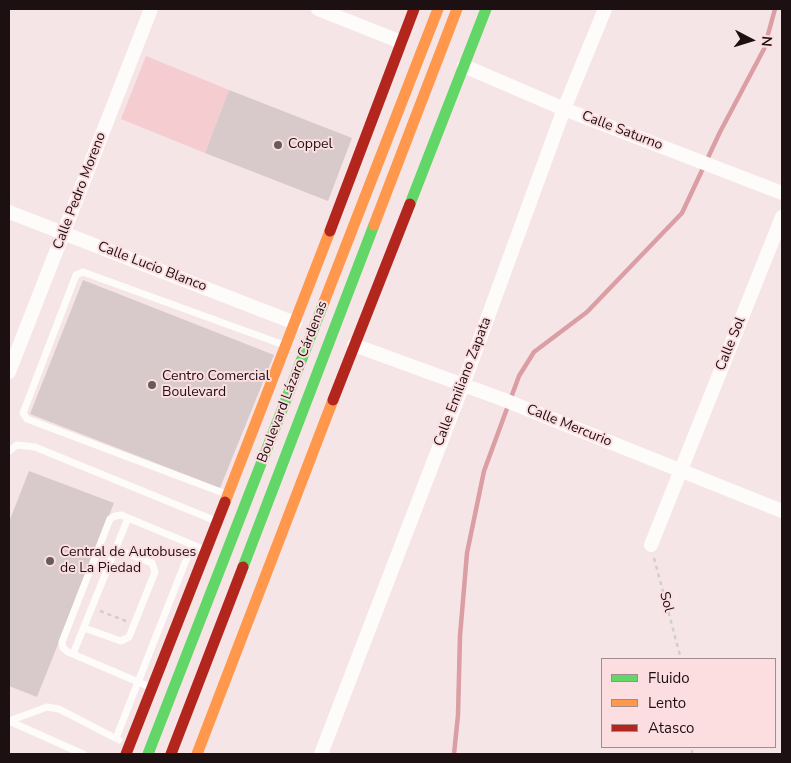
<!DOCTYPE html>
<html>
<head>
<meta charset="utf-8">
<style>
  body { margin:0 }
  #map { position:relative; width:791px; height:763px; overflow:hidden; background:#f6e5e6; font-family:"Nunito Sans",sans-serif }
  canvas { display:block }
  .frame { position:absolute; inset:0; border:10px solid #1d1012; pointer-events:none }
  .legend { position:absolute; left:601px; top:658px; width:175px; height:90px; box-sizing:border-box; background:#fddee0; border:1px solid #a38c8e; margin:0; padding:6px 9px; list-style:none; font-size:15px; color:#1d1012 }
  .legend li { display:flex; align-items:center; gap:10px; height:25px }
  .legend b { width:25px; border:1px solid #a38c8e }
  .north { position:absolute; left:726px; top:15px; width:50px; height:50px; -webkit-text-stroke:4px #fddee0; paint-order:stroke; rotate:95deg; font-size:14px; font-weight:700; line-height:20px; text-align:center; color:#1d1012 }
  .north::after { content:''; display:block; margin:auto; width:18px; height:22px; background:#1d1012; clip-path:polygon(50% 0,100% 100%,50% 72%,0 100%) }
</style>
</head>
<body>
<div id="map">
<canvas width="791" height="763"></canvas>
<div class="frame"></div>
<ul class="legend">
<li><b style="height:6px;background:#63d668"></b>Fluido</li>
<li><b style="height:6px;background:#ff974d"></b>Lento</li>
<li><b style="height:6px;background:#b3261e"></b>Atasco</li>
</ul>
<div class="north">N</div>
</div>
<script>
const g = document.querySelector('canvas').getContext('2d');
g.lineJoin = 'round';
function fill(path, color) {
  g.fillStyle = color;
  g.fill(path, 'evenodd');
}
function shape(rows) {
  const path = new Path2D();
  for (const r of rows) {
    path.moveTo(r[0], r[1]);
    for (let i = 2; i < r.length; i += 2) path.lineTo(r[i], r[i + 1]);
  }
  return path;
}
function strokePath(path, color, width, dash) {
  g.strokeStyle = color;
  g.lineWidth = width;
  g.lineCap = dash ? 'butt' : 'round';
  g.setLineDash(dash || []);
  g.stroke(path);
}
function write(font, color, halo, rows, align = 'center') {
  g.font = font + ' "Nunito Sans",sans-serif';
  g.lineWidth = 4;
  g.setLineDash([]);
  g.textBaseline = 'middle';
  g.strokeStyle = halo;
  g.fillStyle = color;
  for (const [text, x, y, turn = 0] of rows) {
    g.save();
    g.translate(x, y);
    g.rotate((+turn || 0) * Math.PI / 180);
    g.textAlign = isNaN(turn) ? turn : align;
    if (halo) g.strokeText(text, 0, 0);
    g.fillText(text, 0, 0);
    g.restore();
  }
}
const green = shape([
  [146,56,229,90,205,153,121,119]
]);
const stream = shape([
  [454,754,458,715,460,636,467,553,484,471,519,376,534,352,587,312,682,213,720,132,764,49,775,9]
]);
const building = shape([
  [229,90,352,138,328,201,205,153],
  [83,280,274,355,220,488,30,414],
  [29,471,114,503,37,697,9,686,9,522]
]);
const path = shape([
  [654,558,681,659],
  [100,611,126,621],
  [692,754,692,747]
]);
const lane = shape([
  [9,451,17,445,35,447,216,521],
  [226,494,27,419,23,413,76,275,83,272,284,345],
  [84,628,121,641,129,637,155,572,152,563,115,549],
  [73,654,128,518],
  [150,687,68,652,63,648,62,642,110,519,115,516,121,515,205,550],
  [9,721,47,707,59,709,119,740],
  [9,721,83,754],
  [116,738,192,545]
]);
const street = shape([
  [318,9,401,42],
  [464,66,564,109,782,193],
  [9,212,295,323],
  [354,345,502,399,782,511],
  [9,372,151,9],
  [651,545,782,217],
  [321,754,463,385,564,109,605,9]
]);
const fast = shape([
  [410,204,486,9],
  [243,567,374,225],
  [148,754,324,302]
]);
const slow = shape([
  [374,225,457,9],
  [324,302,438,9],
  [225,502,330,231],
  [197,754,333,400]
]);
const jam = shape([
  [330,231,414,9],
  [333,400,410,204],
  [126,754,225,502],
  [171,754,243,567]
]);
const markers = [
  [278,145,5,"#695b5c"],
  [152,385,5,"#695b5c"],
  [50,561,5,"#695b5c"]
];
const streetNames = [
  ["Calle Saturno",622,131,21],
  ["Calle Pedro Moreno",80,191,-69],
  ["Calle Lucio Blanco",152,267,21],
  ["Calle Sol",731,344,-68],
  ["Boulevard Lázaro Cárdenas",293,382,-69],
  ["Calle Emiliano Zapata",463,382,-69],
  ["Calle Mercurio",569,426,22],
  ["Sol",666,602,75]
];
const poiNames = [
  ["Coppel",288,145],
  ["Centro Comercial",162,377],
  ["Boulevard",162,393],
  ["Central de Autobuses",60,553],
  ["de La Piedad",60,569]
];
fill(green, '#f5cccf');
strokePath(stream, '#db9ea4', 4.5);
fill(building, '#d8caca');
strokePath(path, '#d3cece', 2.5, [4, 4]);
strokePath(lane, '#fefbfb', 7);
strokePath(street, '#fefbfb', 14);
strokePath(fast, '#63d668', 11);
strokePath(slow, '#ff974d', 11);
strokePath(jam, '#b3261e', 11);
for (const [x, y, r, color] of markers) {
  const dot = new Path2D();
  dot.arc(x, y, r, 0, 2 * Math.PI);
  g.fillStyle = color;
  g.fill(dot);
  strokePath(dot, '#fddee0', 2);
}
write('14px', '#1d1012', '#fddee0', streetNames);
write('14px', '#1d1012', '#fddee0', poiNames, 'left');
</script>
</body>
</html>
